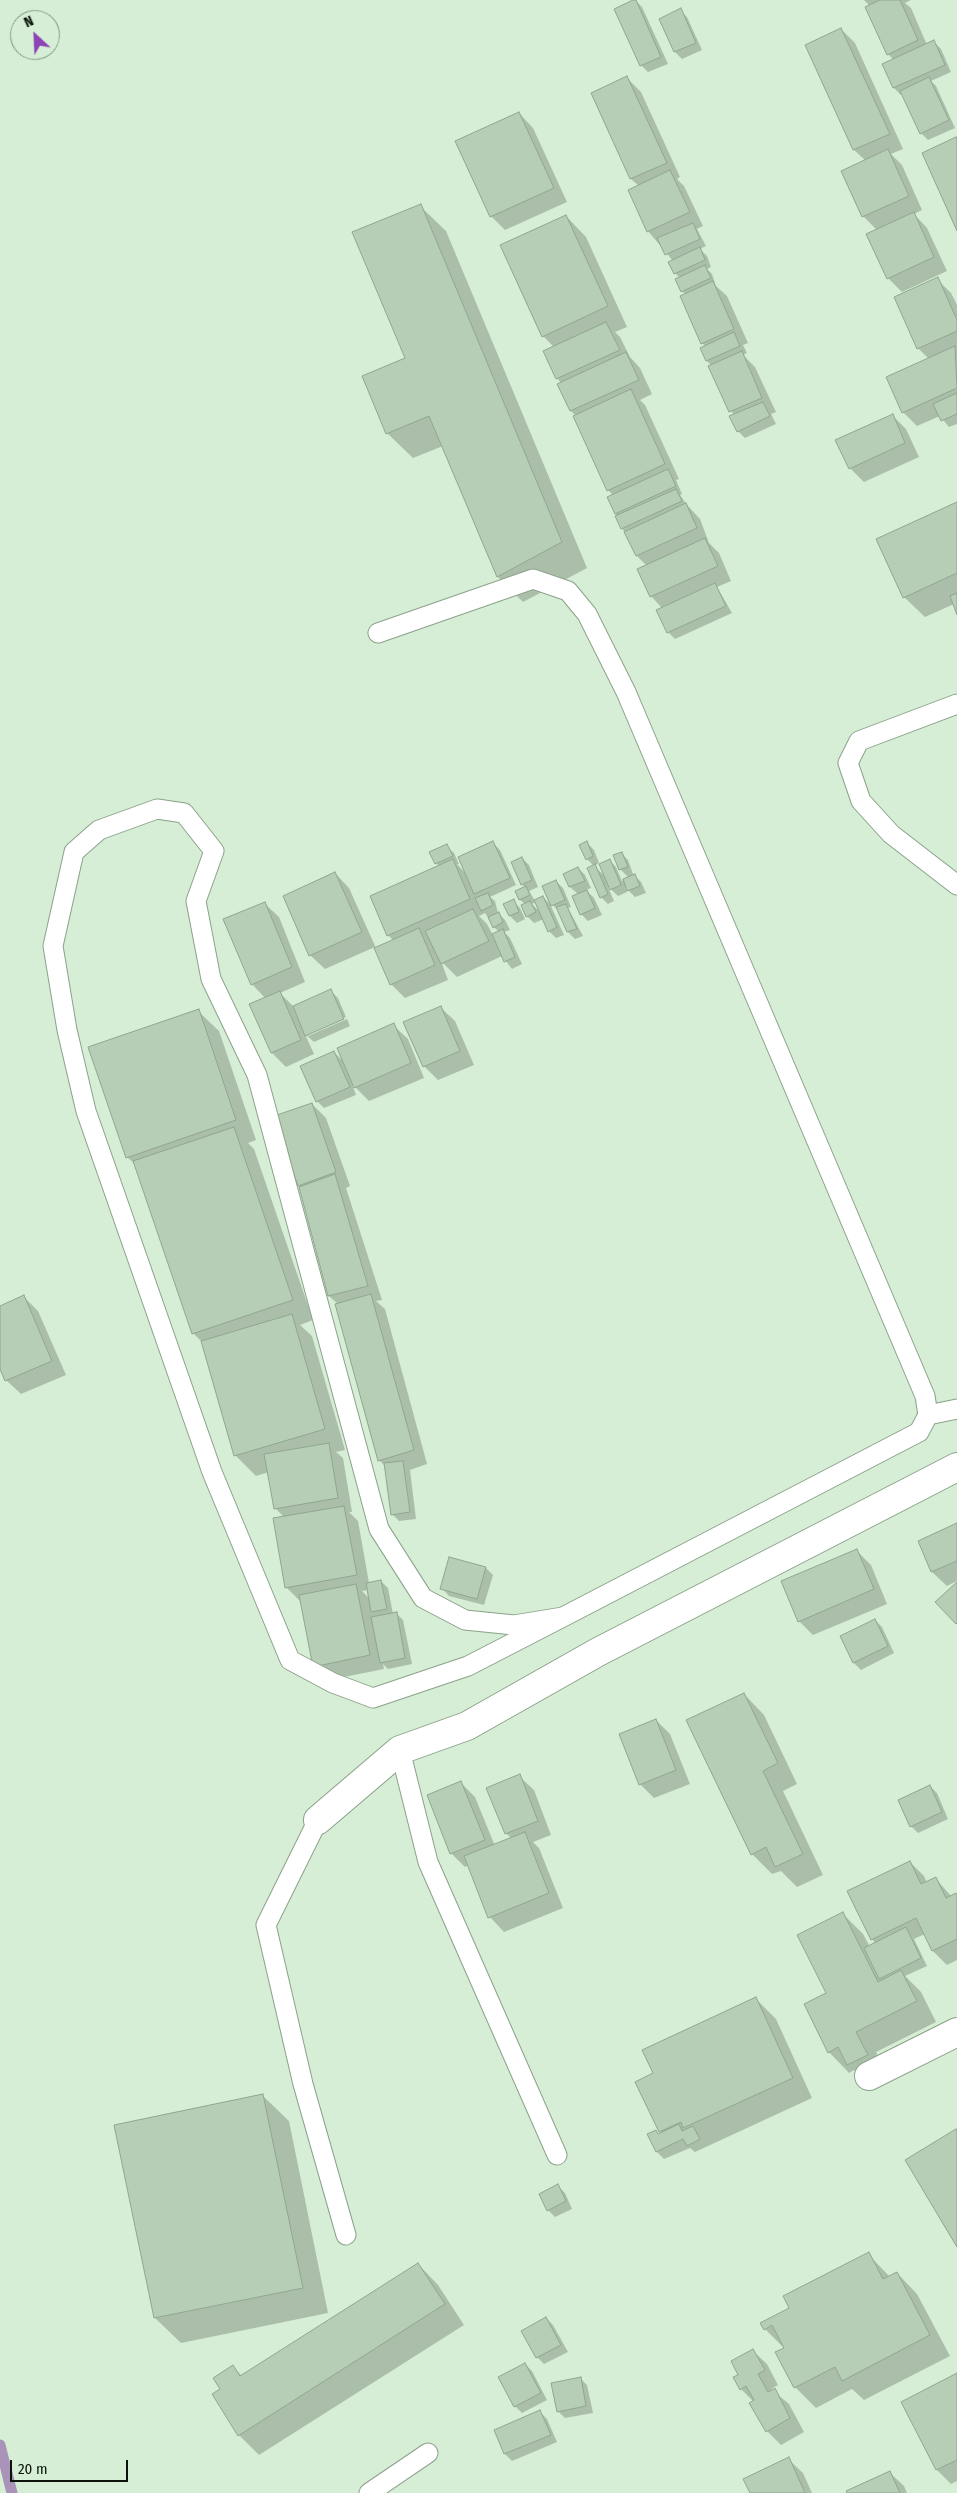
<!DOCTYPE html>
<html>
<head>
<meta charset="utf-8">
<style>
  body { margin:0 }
  #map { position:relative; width:957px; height:2493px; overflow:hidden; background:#d6eed5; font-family:"Fira Sans Condensed",sans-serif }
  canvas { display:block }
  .north { position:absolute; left:10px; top:10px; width:50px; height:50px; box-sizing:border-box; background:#d6eed5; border:1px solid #849684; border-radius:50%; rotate:335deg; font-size:14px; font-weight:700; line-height:20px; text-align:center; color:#0a120a }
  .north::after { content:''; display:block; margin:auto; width:18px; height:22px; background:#8c43b5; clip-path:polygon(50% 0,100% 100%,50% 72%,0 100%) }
  .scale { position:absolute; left:10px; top:2460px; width:118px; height:22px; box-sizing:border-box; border:2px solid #0a120a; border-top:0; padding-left:6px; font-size:15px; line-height:18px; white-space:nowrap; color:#0a120a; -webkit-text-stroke:4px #d6eed5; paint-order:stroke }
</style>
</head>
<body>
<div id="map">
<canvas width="957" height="2493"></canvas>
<div class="north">N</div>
<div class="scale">20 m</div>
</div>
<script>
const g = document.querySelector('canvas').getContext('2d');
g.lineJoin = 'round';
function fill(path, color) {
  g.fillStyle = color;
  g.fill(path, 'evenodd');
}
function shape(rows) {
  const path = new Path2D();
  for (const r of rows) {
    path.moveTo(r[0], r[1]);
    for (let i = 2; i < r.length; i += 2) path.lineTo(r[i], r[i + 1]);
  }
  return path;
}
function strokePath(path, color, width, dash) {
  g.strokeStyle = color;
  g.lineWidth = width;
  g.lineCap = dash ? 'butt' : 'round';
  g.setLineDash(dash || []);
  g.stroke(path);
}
const shadow = shape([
  [635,0,642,7,668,64,648,72,641,65],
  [864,0,911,0,905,3,911,8,927,45,934,42,941,49,951,72,931,81,936,86,955,128,928,140,921,133,903,94,901,95,894,88,894,60,888,54,870,6],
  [680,10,687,17,702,50,682,59,675,52,660,19],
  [841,29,855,43,903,149,891,154,902,165,922,210,914,214,927,228,947,271,902,292,888,278,877,230,863,216,866,161,854,150,806,45],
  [627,78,641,92,680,177,677,179,684,186,703,226,697,229,706,246,700,249,707,256,711,267,707,269,712,274,716,286,727,296,748,343,743,345,747,353,743,355,755,367,776,412,771,414,776,424,745,438,738,431,735,416,731,411,710,367,712,366,707,361,702,349,706,347,702,343,686,295,682,291,680,278,675,273,673,261,648,231,639,186,631,179],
  [519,113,533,128,567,202,505,230,491,216],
  [420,206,446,231,587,568,523,602,498,577,443,446,413,458,387,433,406,358],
  [566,216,586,237,627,327,615,332,620,337,630,357,640,368,652,394,640,400,645,405,679,479,676,480,682,494,680,495,687,505,700,519,709,543,719,553,731,581,717,587,732,613,675,639,668,632,662,608,651,596,647,566,637,556,622,528,608,497,613,495,608,490,576,416,571,411,561,383,557,378,554,347,543,336],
  [937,279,951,293,957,305,957,424,949,427,940,416,917,426,903,412,929,359,918,348],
  [892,415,906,429,919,457,864,482,850,468],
  [957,504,957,611,954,604,925,617,904,597],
  [493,843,500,850,516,885,490,897,495,901,498,913,505,920,510,930,504,932,510,938,522,964,512,969,502,956,457,977,441,961,448,980,405,998,391,984,375,947,325,969,310,955,335,873,349,888,376,948,394,941,388,935,439,866,436,863,446,846,454,853,459,864,457,864,466,874],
  [485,913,494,927,499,932,493,935,487,924,479,916],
  [587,843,594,850,599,863,594,866,606,877,609,860,616,867,622,881,629,878,620,869,621,853,628,860,633,874,641,882,646,893,635,897,625,887,627,892,618,896,607,885,614,901,608,904,601,897,594,866,587,859],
  [522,858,529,865,538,887,529,891,535,901,543,897,550,904,564,935,556,938,549,931,544,919,534,923,527,916,525,904,520,900,525,888,522,884],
  [536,902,541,913,532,904],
  [578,868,585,875,591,888,586,890,594,898,602,915,588,921,581,914,579,895,570,887,565,874],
  [556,881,563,888,571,907,568,908,583,936,575,939,568,932,559,911,553,905],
  [513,901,520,908,525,919,517,923,510,916],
  [264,903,279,917,305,982,280,993,294,1007,331,991,338,998,346,1017,308,1033,308,1036,347,1019,350,1026,314,1042,305,1034,314,1054,286,1067,272,1053,265,998,252,984],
  [440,1007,455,1021,474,1065,438,1080,424,1066],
  [198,1011,219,1031,256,1140,248,1143,254,1149,313,1320,300,1325,312,1336,345,1450,336,1452,343,1458,352,1512,349,1512,358,1521,369,1583,381,1581,388,1588,393,1614,396,1613,403,1620,412,1664,388,1669,383,1664,384,1669,329,1680,315,1666,301,1602,286,1587,284,1517,275,1508,269,1472,256,1476,235,1455,203,1343,193,1333,136,1165,127,1157],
  [368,1590,370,1599,362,1591],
  [393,1025,408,1039,424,1078,369,1101,352,1084,356,1095,324,1108,317,1101,334,1052,344,1062],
  [312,1104,326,1118,350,1186,346,1188,382,1300,376,1301,385,1309,427,1464,410,1470,416,1519,399,1521,392,1514,386,1467,379,1460,338,1304,329,1296,299,1185],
  [24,1297,38,1311,66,1375,21,1394,6,1380,0,1366,0,1308],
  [957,1525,957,1581,947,1586,932,1572,919,1542],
  [857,1551,871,1565,887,1604,813,1635,799,1621],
  [450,1558,486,1568,493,1575,484,1605,449,1596,442,1588],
  [875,1620,882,1627,894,1653,861,1670,854,1663,842,1637],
  [744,1694,764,1715,797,1784,783,1791,823,1875,797,1887,781,1871,772,1874,752,1854],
  [656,1720,670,1734,690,1784,654,1798,640,1784],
  [519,1776,534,1790,551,1835,533,1842,539,1848,563,1908,504,1932,490,1917,469,1865,465,1867,451,1853,460,1782,475,1797,495,1846,512,1839,506,1833],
  [930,1786,937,1793,948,1819,918,1833,911,1826],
  [910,1862,924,1876,927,1883,936,1879,952,1897,957,1896,957,1960,947,1965,933,1951,925,1934,914,1939,927,1966,905,1976,921,1992,936,2022,876,2052,887,2076,869,2085,854,2070,849,2073,829,2052,828,1993,843,1914,863,1934,870,1947,876,1944,872,1939],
  [756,1999,776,2019,812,2098,695,2152,690,2148,664,2159,657,2152,649,2135,662,2134,637,2082,655,2074],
  [263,2096,289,2121,328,2313,181,2343,155,2318],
  [558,2186,565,2193,572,2209,555,2217,548,2210],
  [868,2254,890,2277,897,2273,917,2294,950,2356,864,2400,852,2389,816,2408,795,2387,785,2349,765,2329],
  [418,2264,438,2285,464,2325,259,2455,239,2435,221,2389,233,2367,242,2376],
  [546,2318,553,2325,568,2352,544,2364,537,2357,522,2331],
  [752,2350,767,2364,778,2385,771,2389,789,2404,804,2432,781,2445,767,2431,754,2402,741,2389,740,2375],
  [525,2364,532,2371,547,2400,522,2413,515,2406],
  [957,2374,957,2481,951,2484,937,2470,903,2403],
  [580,2378,587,2385,593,2413,565,2418,558,2411],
  [540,2412,547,2419,557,2442,512,2461,505,2454,495,2430],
  [788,2459,803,2473,812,2493,751,2493],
  [889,2472,904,2486,907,2493,849,2493]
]);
const stream = shape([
  [0,2445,12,2493]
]);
const building = shape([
  [633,0,636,0,661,57,640,66,614,9,633,0],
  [880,0,900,0,918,40,887,55,865,7,880,0],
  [681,8,696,43,674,52,659,19,681,8],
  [841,28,890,134,853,150,805,45,841,28],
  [934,40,945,65,893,88,882,64,934,40],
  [627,76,667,163,630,179,591,93,627,76],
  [929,77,949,120,920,134,900,91,929,77],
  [519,112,554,188,490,217,455,141,519,112],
  [956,137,957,140,957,231,922,153,956,137],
  [888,149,909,196,862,217,841,171,888,149],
  [670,170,690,212,647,232,628,190,670,170],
  [421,204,562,542,497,577,429,416,386,434,362,376,405,358,352,232,421,204],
  [914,212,934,257,887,279,866,234,914,212],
  [566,215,608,306,542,337,500,245,566,215],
  [693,223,700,239,665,255,657,238,693,223],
  [700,247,705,260,674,274,668,262,700,247],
  [705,265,711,278,681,292,675,279,705,265],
  [938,277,957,320,957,331,917,349,894,297,938,277],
  [713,281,734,329,701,344,680,296,713,281],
  [606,322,620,350,556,379,543,351,606,322],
  [734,332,740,346,706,361,700,348,734,332],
  [955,346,957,388,902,413,886,377,955,346],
  [742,351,762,398,729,412,708,366,742,351],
  [626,352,639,380,570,411,557,384,626,352],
  [631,389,665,464,607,491,573,416,631,389],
  [957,393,957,414,941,421,933,404,957,393],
  [763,402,770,416,737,432,729,416,763,402],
  [893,414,905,443,849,469,835,440,893,414],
  [668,469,676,486,615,514,607,497,668,469],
  [676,489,682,501,621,529,615,516,676,489],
  [957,502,957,573,903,598,876,539,957,502],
  [686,503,697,528,636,556,624,532,686,503],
  [705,538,718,566,650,597,637,569,705,538],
  [715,583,726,606,667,633,656,610,715,583],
  [957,593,957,615,950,596,957,593],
  [493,841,510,878,474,894,458,857,493,841],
  [587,841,593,856,586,860,579,845,587,841],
  [447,844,453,856,435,864,429,852,447,844],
  [622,852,628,867,619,870,613,855,622,852],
  [522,857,532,880,521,885,511,862,522,857],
  [453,859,470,899,387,936,370,896,453,859],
  [610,859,621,885,610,890,599,864,610,859],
  [595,864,608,894,600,898,587,868,595,864],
  [578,867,585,881,569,887,563,874,578,867],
  [335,872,362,932,309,956,283,896,335,872],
  [635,874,640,886,627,891,623,879,635,874],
  [556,880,565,900,551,906,542,886,556,880],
  [526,886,530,895,519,900,515,891,526,886],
  [587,890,595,908,580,915,572,896,587,890],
  [488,893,493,905,481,911,475,898,488,893],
  [543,896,557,927,548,932,534,900,543,896],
  [514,899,519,912,509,916,503,904,514,899],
  [530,901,536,912,526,917,521,905,530,901],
  [265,902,292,967,251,985,223,919,265,902],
  [566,904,577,929,567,932,556,907,566,904],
  [473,909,489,941,441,964,425,931,473,909],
  [499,912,503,922,493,928,488,917,499,912],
  [419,928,435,965,390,985,374,948,419,928],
  [503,929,515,957,504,962,492,934,503,929],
  [331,989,344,1019,305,1036,293,1006,331,989],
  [280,991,301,1040,271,1053,249,1004,280,991],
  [441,1006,460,1051,423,1067,403,1022,441,1006],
  [199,1009,236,1120,126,1158,88,1047,199,1009],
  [394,1023,411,1063,354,1088,337,1048,394,1023],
  [334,1051,350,1087,316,1102,300,1066,334,1051],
  [312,1103,336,1172,298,1186,274,1116,312,1103],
  [234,1127,293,1300,192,1334,133,1161,234,1127],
  [335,1174,368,1286,328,1296,299,1187,335,1174],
  [371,1294,414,1450,378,1461,335,1304,371,1294],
  [24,1295,52,1361,5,1381,0,1369,0,1306,24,1295],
  [292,1314,325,1429,234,1456,201,1341,292,1314],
  [329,1443,338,1498,274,1509,264,1454,329,1443],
  [403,1461,410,1512,391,1515,384,1463,403,1461],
  [344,1506,357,1575,285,1588,273,1518,344,1506],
  [957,1523,957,1561,931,1572,918,1541,957,1523],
  [857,1549,874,1589,798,1622,781,1581,857,1549],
  [449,1557,486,1567,477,1599,440,1589,449,1557],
  [381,1580,387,1609,371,1612,366,1583,381,1580],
  [957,1582,957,1623,956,1624,935,1602,957,1582],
  [356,1584,370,1655,313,1667,299,1595,356,1584],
  [397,1612,405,1658,380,1663,371,1617,397,1612],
  [875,1619,888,1646,853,1663,840,1636,875,1619],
  [744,1693,778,1763,763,1771,803,1854,775,1867,766,1847,751,1855,686,1720,744,1693],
  [656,1719,676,1770,639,1785,619,1734,656,1719],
  [520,1774,538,1821,505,1834,486,1788,520,1774],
  [461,1781,485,1840,450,1854,427,1795,461,1781],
  [930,1785,942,1812,910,1827,898,1800,930,1785],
  [525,1832,549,1893,488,1918,464,1856,525,1832],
  [910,1861,921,1884,936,1877,946,1898,956,1893,957,1895,957,1939,932,1951,916,1918,871,1940,847,1891,910,1861],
  [843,1912,878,1982,901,1970,917,2001,856,2032,868,2055,847,2065,838,2047,828,2053,804,2004,826,1993,797,1935,843,1912],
  [906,1927,921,1958,879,1979,864,1948,906,1927],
  [756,1997,793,2078,683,2128,681,2122,659,2132,635,2082,653,2073,642,2050,756,1997],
  [263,2094,303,2288,154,2318,114,2125,263,2094],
  [679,2124,682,2131,693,2126,700,2139,687,2146,683,2139,656,2152,647,2134,656,2130,658,2134,679,2124],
  [956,2129,957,2131,957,2247,905,2160,956,2129],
  [558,2184,566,2201,547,2211,539,2194,558,2184],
  [869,2252,883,2279,897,2272,930,2335,842,2381,835,2367,794,2388,775,2352,784,2348,772,2325,764,2330,760,2323,789,2308,783,2296,869,2252],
  [418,2263,445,2304,238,2436,212,2394,220,2389,213,2378,233,2365,240,2376,418,2263],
  [546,2317,561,2345,536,2358,521,2331,546,2317],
  [753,2349,765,2370,758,2374,768,2392,775,2388,790,2418,766,2432,749,2403,754,2400,746,2386,740,2390,733,2377,738,2375,731,2361,753,2349],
  [525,2363,541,2393,514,2407,498,2377,525,2363],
  [957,2373,957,2460,936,2470,901,2402,957,2373],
  [581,2377,586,2406,557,2412,551,2383,581,2377],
  [540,2410,551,2435,504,2454,494,2430,540,2410],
  [789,2457,805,2493,750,2493,743,2479,789,2457],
  [890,2471,900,2493,847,2493,846,2491,890,2471]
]);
const lane = shape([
  [378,633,533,579,568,591,587,614,626,692,925,1396,928,1415,919,1432,563,1617,514,1625,465,1620,423,1598,379,1529,257,1075,211,979,196,901,214,851,184,813,157,809,99,830,74,852,53,946,67,1030,86,1111,212,1472,290,1660,333,1683,373,1698,468,1666,563,1617],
  [957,704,859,741,848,763,861,801,891,834,957,885],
  [928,1415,957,1409],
  [400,1750,428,1862,557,2155],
  [318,1820,266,1925,303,2084,346,2235],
  [369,2493,428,2453]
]);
const street = shape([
  [318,1820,400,1750,467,1726,598,1652,957,1467],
  [869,2076,957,2032]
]);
fill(shadow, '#0003');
strokePath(stream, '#a993b8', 11);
fill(building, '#b6ceb5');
strokePath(building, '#8fa68e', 1);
strokePath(lane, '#8ba28a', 21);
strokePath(street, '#8ba28a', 30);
strokePath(lane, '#fff', 19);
strokePath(street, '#fff', 28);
</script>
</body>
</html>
